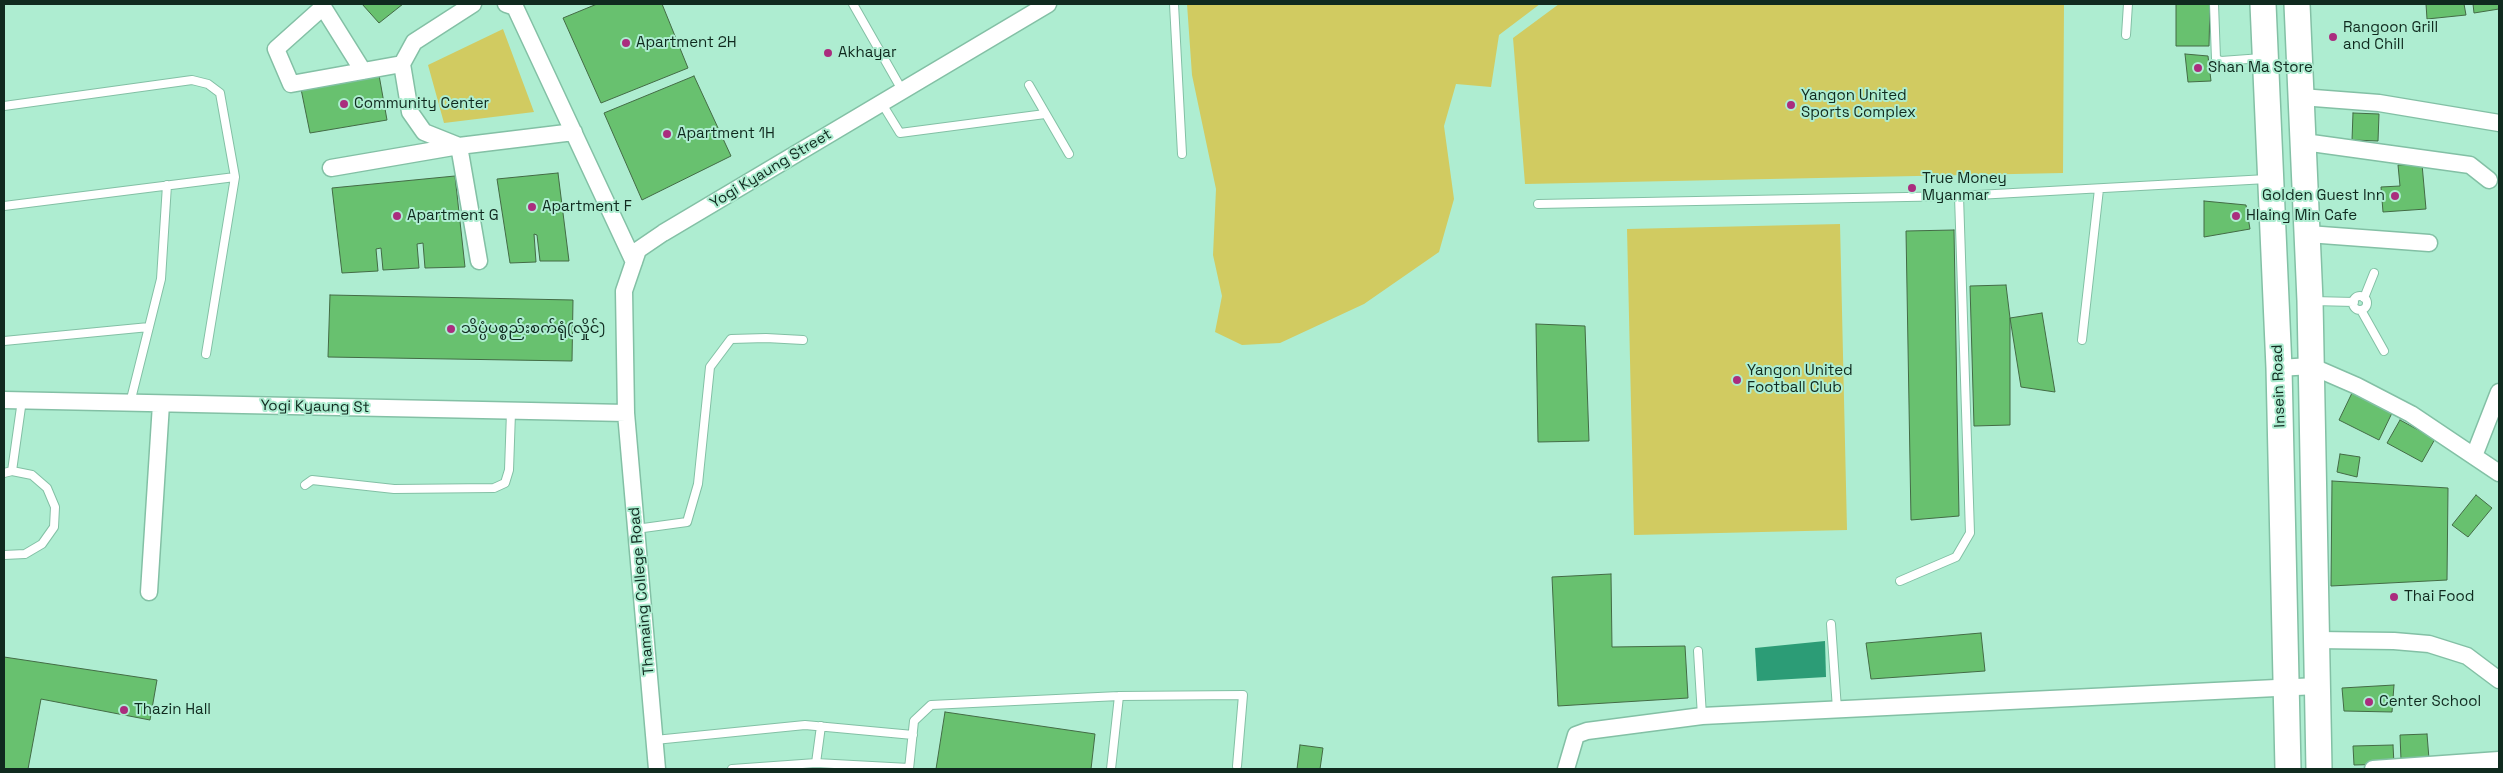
<!DOCTYPE html>
<html>
<head>
<meta charset="utf-8">
<style>
  body { margin:0 }
  #map { position:relative; width:2503px; height:773px; overflow:hidden; background:#aeedd1; font-family:"Space Grotesk",sans-serif }
  canvas { display:block }
  .frame { position:absolute; inset:0; border:5px solid #102a1f; pointer-events:none }
</style>
</head>
<body>
<div id="map">
<canvas width="2503" height="773"></canvas>
<div class="frame"></div>
</div>
<script>
const g = document.querySelector('canvas').getContext('2d');
g.lineJoin = 'round';
function fill(path, color) {
  g.fillStyle = color;
  g.fill(path, 'evenodd');
}
function shape(rows) {
  const path = new Path2D();
  for (const r of rows) {
    if (r.length === 3) {
      path.moveTo(r[0] + r[2], r[1]);
      path.arc(r[0], r[1], r[2], 0, 2 * Math.PI);
      continue;
    }
    path.moveTo(r[0], r[1]);
    for (let i = 2; i < r.length; i += 2) path.lineTo(r[i], r[i + 1]);
  }
  return path;
}
function strokePath(path, color, width, dash) {
  g.strokeStyle = color;
  g.lineWidth = width;
  g.lineCap = dash ? 'butt' : 'round';
  g.setLineDash(dash || []);
  g.stroke(path);
}
function write(font, color, halo, rows, align = 'center') {
  g.font = font + ' "Space Grotesk","Noto Sans Myanmar",sans-serif';
  g.lineWidth = 4;
  g.setLineDash([]);
  g.textBaseline = 'middle';
  g.strokeStyle = halo;
  g.fillStyle = color;
  for (const [text, x, y, turn = 0] of rows) {
    g.save();
    g.translate(x, y);
    g.rotate((+turn || 0) * Math.PI / 180);
    g.textAlign = isNaN(turn) ? turn : align;
    if (halo) g.strokeText(text, 0, 0);
    g.fillText(text, 0, 0);
    g.restore();
  }
}
const green = shape([
  [1187,4,1540,4,1499,35,1491,87,1456,84,1444,126,1454,199,1439,252,1364,304,1280,343,1242,345,1215,332,1222,296,1213,255,1216,189,1192,75],
  [1559,4,2064,4,2063,173,1525,184,1513,38],
  [503,29,534,112,444,123,428,65],
  [1840,224,1847,530,1634,535,1627,229]
]);
const water = shape([
  [1825,641,1826,677,1757,681,1755,648]
]);
const building = shape([
  [362,4,403,4,379,23,362,4],
  [597,4,662,4,688,68,601,103,563,18,597,4],
  [2176,4,2210,4,2209,46,2176,46,2176,4],
  [2426,4,2464,4,2466,15,2427,19,2426,4],
  [2473,4,2499,4,2499,9,2474,13,2473,4],
  [2185,54,2208,56,2211,81,2188,82,2185,54],
  [379,75,387,120,310,133,301,89,379,75],
  [694,76,731,156,642,200,604,113,694,76],
  [2353,113,2379,114,2378,141,2352,140,2353,113],
  [2422,164,2426,209,2383,212,2381,187,2400,186,2398,165,2422,164],
  [558,173,569,261,540,261,537,235,534,234,536,262,510,263,497,179,558,173],
  [455,176,465,267,425,268,423,243,417,244,419,268,383,270,381,248,376,249,378,271,342,273,332,188,455,176],
  [2204,201,2246,205,2250,229,2204,237,2204,201],
  [1954,230,1959,516,1911,520,1906,231,1954,230],
  [2006,285,2010,318,2010,425,1974,426,1970,286,2006,285],
  [330,295,573,300,572,361,328,357,330,295],
  [2042,313,2055,392,2021,387,2010,318,2042,313],
  [1536,324,1585,326,1589,441,1538,442,1536,324],
  [2352,393,2392,413,2379,440,2339,420,2352,393],
  [2400,420,2435,439,2422,462,2387,443,2400,420],
  [2340,454,2360,457,2357,477,2337,472,2340,454],
  [2332,481,2448,488,2447,580,2331,586,2332,481],
  [2476,495,2492,508,2468,537,2452,525,2476,495],
  [1611,574,1612,647,1685,646,1688,698,1558,706,1552,577,1611,574],
  [1981,633,1985,671,1871,679,1866,643,1981,633],
  [4,657,157,680,150,720,41,699,28,769,4,769,4,657],
  [2394,685,2392,712,2344,711,2342,688,2394,685],
  [945,712,1095,734,1091,769,936,769,945,712],
  [2427,734,2429,759,2401,760,2400,735,2427,734],
  [1300,745,1323,748,1320,769,1297,769,1300,745],
  [2393,745,2394,764,2354,765,2353,746,2393,745]
]);
const lane = shape([
  [853,4,902,90],
  [1174,4,1182,154],
  [2214,4,2216,59,2221,61,2262,58],
  [2126,35,2128,4],
  [1029,85,1069,154],
  [881,102,900,133,1045,114],
  [4,106,192,80,208,84,220,93,235,177,206,354],
  [1538,204,1959,196,2267,179],
  [4,206,235,177],
  [2360,303,7],
  [2364,298,2374,273],
  [2313,301,2354,302],
  [2361,310,2384,351],
  [2082,340,2099,189],
  [4,341,149,327],
  [130,403,161,279,167,185],
  [12,471,22,400],
  [4,473,12,471,32,475,47,488,55,507,54,527,42,544,25,554,4,555],
  [305,485,312,480,394,489,494,488,505,483,509,470,511,412],
  [636,529,687,522,698,484,710,367,731,339,766,338,803,340],
  [1900,581,1956,557,1970,533,1959,196],
  [1831,624,1837,709],
  [1698,651,1702,716],
  [655,740,805,725,913,735],
  [816,763,821,726],
  [732,769,816,763,909,768],
  [909,769,914,721,931,705,1119,696,1243,695,1237,766],
  [1111,769,1119,696]
]);
const street = shape([
  [473,4,414,42,402,64,410,112,424,132,459,146,574,132],
  [506,4,515,7,634,262],
  [363,71,323,7,276,49,291,84,402,64],
  [2301,97,2379,103,2499,123],
  [2304,142,2470,165,2489,180],
  [331,168,459,146,479,261],
  [2308,234,2429,243],
  [2279,368,2311,366,2357,386,2411,414,2499,473],
  [4,400,626,413],
  [2474,456,2499,392],
  [149,592,161,404],
  [2317,640,2394,641,2429,644,2467,656,2499,680],
  [657,769,626,413,624,291,638,250,663,233,1048,4],
  [1566,769,1576,735,1587,731,1702,716,2317,686],
  [2373,769,2499,760]
]);
const primary = shape([
  [2263,4,2279,368,2288,769],
  [2297,4,2310,301,2319,769]
]);
const markers = [
  [2333,37,5,"#aa2d7e"],
  [626,43,5,"#aa2d7e"],
  [828,53,5,"#aa2d7e"],
  [2198,68,5,"#aa2d7e"],
  [344,104,5,"#aa2d7e"],
  [1791,105,5,"#aa2d7e"],
  [667,134,5,"#aa2d7e"],
  [1912,188,5,"#aa2d7e"],
  [2395,196,5,"#aa2d7e"],
  [532,207,5,"#aa2d7e"],
  [397,216,5,"#aa2d7e"],
  [2236,216,5,"#aa2d7e"],
  [451,329,5,"#aa2d7e"],
  [1737,380,5,"#aa2d7e"],
  [2394,597,5,"#aa2d7e"],
  [2369,702,5,"#aa2d7e"],
  [124,710,5,"#aa2d7e"]
];
const poiNames = [
  ["Rangoon Grill",2343,28],
  ["and Chill",2343,45],
  ["Apartment 2H",636,43],
  ["Akhayar",838,53],
  ["Shan Ma Store",2208,68],
  ["Yangon United",1801,96],
  ["Sports Complex",1801,113],
  ["Community Center",354,104],
  ["Apartment 1H",677,134],
  ["True Money",1922,179],
  ["Myanmar",1922,196],
  ["Golden Guest Inn",2385,196,"right"],
  ["Apartment F",542,207],
  ["Apartment G",407,216],
  ["Hlaing Min Cafe",2246,216],
  ["သိပ္ပံပစ္စည်းစက်ရုံ(လှိုင်)",461,329],
  ["Yangon United",1747,371],
  ["Football Club",1747,388],
  ["Thai Food",2404,597],
  ["Center School",2379,702],
  ["Thazin Hall",134,710]
];
const streetNames = [
  ["Yogi Kyaung Street",771,169,-31],
  ["Insein Road",2279,386,-92],
  ["Yogi Kyaung St",315,407,1],
  ["Thamaing College Road",642,591,-95]
];
fill(green, '#d1cb61');
fill(water, '#2c9c76');
fill(building, '#68c16f');
strokePath(building, '#436b45', 1);
strokePath(lane, '#83c0a5', 10);
strokePath(street, '#83c0a5', 19);
strokePath(primary, '#83c0a5', 28);
strokePath(lane, '#fff', 8);
strokePath(street, '#fff', 16);
strokePath(primary, '#fff', 25);
for (const [x, y, r, color] of markers) {
  const dot = new Path2D();
  dot.arc(x, y, r, 0, 2 * Math.PI);
  g.fillStyle = color;
  g.fill(dot);
  strokePath(dot, '#aeedd1', 2);
}
write('15px', '#102a1f', '#aeedd1', poiNames, 'left');
write('15px', '#102a1f', '#aeedd1', streetNames);
</script>
</body>
</html>
